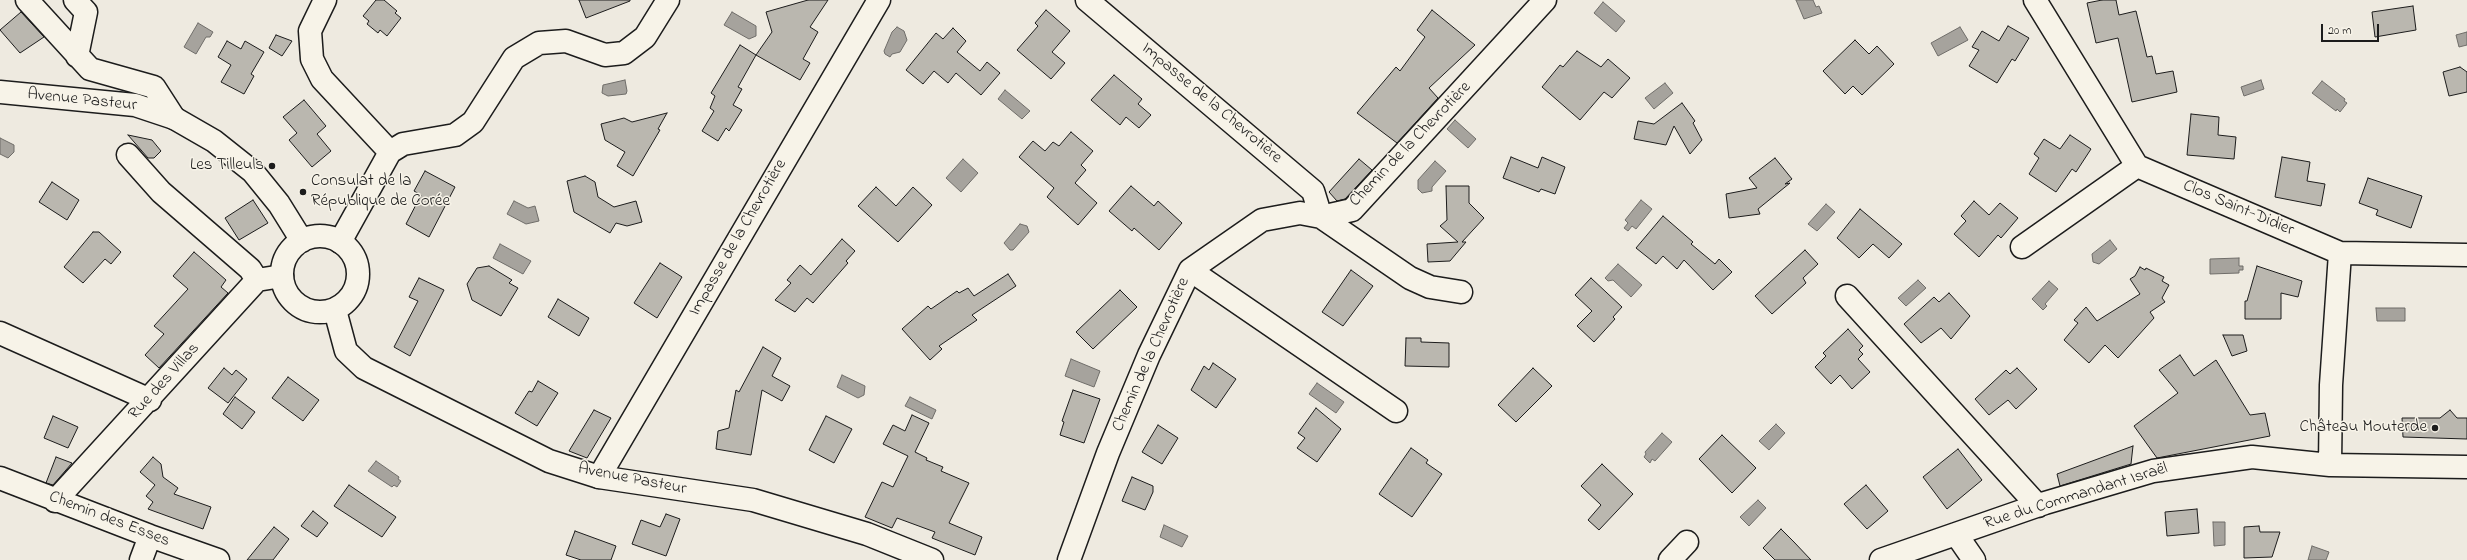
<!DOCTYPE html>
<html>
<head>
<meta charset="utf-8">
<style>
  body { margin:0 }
  #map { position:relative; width:2467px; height:560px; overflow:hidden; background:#eeeae0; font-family:"Indie Flower",sans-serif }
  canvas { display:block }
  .scale { position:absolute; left:2321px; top:24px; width:58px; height:18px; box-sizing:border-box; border:2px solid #1c1c1c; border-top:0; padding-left:5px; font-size:12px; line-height:14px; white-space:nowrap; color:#1c1c1c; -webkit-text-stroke:3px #f7f3e8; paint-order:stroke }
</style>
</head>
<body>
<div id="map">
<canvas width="2467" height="560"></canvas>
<div class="scale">20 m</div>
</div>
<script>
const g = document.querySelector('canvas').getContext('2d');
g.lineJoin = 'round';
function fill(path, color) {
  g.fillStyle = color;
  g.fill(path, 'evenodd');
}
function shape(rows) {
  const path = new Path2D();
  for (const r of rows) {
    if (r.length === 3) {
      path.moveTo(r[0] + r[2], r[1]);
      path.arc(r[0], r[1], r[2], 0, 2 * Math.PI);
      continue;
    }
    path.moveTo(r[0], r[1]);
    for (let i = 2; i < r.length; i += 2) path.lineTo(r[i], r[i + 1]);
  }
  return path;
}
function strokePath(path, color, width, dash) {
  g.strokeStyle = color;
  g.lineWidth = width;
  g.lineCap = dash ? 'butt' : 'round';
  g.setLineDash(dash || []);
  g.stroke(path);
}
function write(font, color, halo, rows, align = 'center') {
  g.font = font + ' "Indie Flower",sans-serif';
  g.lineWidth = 3;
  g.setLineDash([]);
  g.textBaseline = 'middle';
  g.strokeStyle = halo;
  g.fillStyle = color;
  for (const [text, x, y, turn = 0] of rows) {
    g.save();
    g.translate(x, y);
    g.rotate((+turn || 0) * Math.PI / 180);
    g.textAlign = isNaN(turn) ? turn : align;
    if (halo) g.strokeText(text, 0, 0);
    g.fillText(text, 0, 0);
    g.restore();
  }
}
const water = shape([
  [1796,0,1813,0,1816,7,1819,6,1822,13,1804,19,1796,0],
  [1603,2,1625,21,1616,32,1594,13,1603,2],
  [732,12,756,26,756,36,749,39,724,25,732,12],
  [198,23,213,32,210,37,206,37,196,54,184,47,198,23],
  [897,27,904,31,907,40,900,52,892,54,890,57,885,54,884,51,892,32,897,27],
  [1960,27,1968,40,1938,56,1931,43,1960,27],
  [2467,32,2467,45,2459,47,2456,35,2467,32],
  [625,80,627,91,626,94,608,96,602,93,603,85,625,80],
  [2261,80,2264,89,2244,96,2241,87,2261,80],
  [2322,81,2345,99,2344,101,2347,103,2340,112,2337,109,2336,111,2312,93,2322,81],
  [1665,83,1673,93,1654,109,1645,98,1665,83],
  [1005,90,1030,111,1022,119,998,99,1005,90],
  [1455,120,1476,139,1468,148,1447,129,1455,120],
  [0,138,14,145,14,152,8,158,0,154,0,138],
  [963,159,978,173,961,192,946,178,963,159],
  [1435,161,1446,171,1432,187,1432,191,1422,193,1418,189,1418,180,1435,161],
  [1641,200,1652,209,1636,229,1632,226,1628,231,1624,228,1628,223,1625,220,1641,200],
  [514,201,528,208,535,206,539,221,526,224,507,214,514,201],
  [1826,204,1835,212,1817,231,1808,224,1826,204],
  [1020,224,1027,226,1029,232,1013,250,1010,250,1004,243,1020,224],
  [2110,240,2117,249,2099,264,2093,262,2092,254,2110,240],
  [500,244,531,261,523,274,493,258,500,244],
  [2239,258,2239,266,2243,266,2243,270,2239,270,2239,273,2210,274,2210,259,2239,258],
  [1618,264,1642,285,1631,297,1613,280,1608,281,1605,278,1618,264],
  [1918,280,1926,288,1906,306,1898,298,1918,280],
  [2049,281,2058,289,2045,304,2047,306,2043,310,2032,299,2049,281],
  [2376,308,2405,308,2405,321,2377,321,2376,308],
  [1071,359,1100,371,1094,387,1065,376,1071,359],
  [842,375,865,386,864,395,858,398,837,387,842,375],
  [1317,383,1344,402,1336,413,1309,394,1317,383],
  [910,397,936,410,932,419,905,406,910,397],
  [1776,424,1785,433,1769,450,1759,441,1776,424],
  [1662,433,1672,442,1655,461,1652,459,1650,463,1644,457,1646,454,1645,452,1662,433],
  [376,461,399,477,398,479,401,481,397,487,394,485,392,487,368,471,376,461],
  [1758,500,1766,508,1749,526,1740,517,1758,500],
  [2213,522,2225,522,2225,545,2214,546,2213,522],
  [1164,525,1188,536,1182,547,1160,537,1164,525],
  [2312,546,2329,552,2326,560,2308,560,2312,546]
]);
const building = shape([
  [376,0,384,0,397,11,395,13,401,18,387,36,380,30,378,33,367,24,369,21,363,16,376,0],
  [579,0,630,0,630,1,586,18,579,0],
  [808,0,828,0,810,27,818,32,803,59,810,63,800,80,756,55,772,32,766,12,808,0],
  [2102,0,2116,0,2119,15,2136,11,2147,57,2152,56,2156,74,2173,71,2177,92,2132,102,2118,38,2096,43,2087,3,2102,0],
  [2413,6,2416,30,2375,37,2372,12,2413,6],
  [1046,10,1070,31,1052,52,1065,63,1051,79,1017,50,1038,26,1035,23,1046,10],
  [1432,10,1475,45,1429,88,1438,98,1397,143,1357,113,1396,67,1400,71,1425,37,1417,30,1432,10],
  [21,12,44,37,20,53,0,30,21,12],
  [2008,26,2029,38,2015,61,2012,59,1997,83,1969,66,1979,50,1972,47,1982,31,1999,41,2008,26],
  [953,28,966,41,957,52,980,71,987,62,1000,73,981,95,956,73,948,83,934,71,923,84,906,70,936,33,943,39,953,28],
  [276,35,292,41,282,56,269,48,276,35],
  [1855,40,1869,54,1877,46,1894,64,1862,95,1853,86,1845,94,1823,71,1855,40],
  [227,41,241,49,245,41,264,52,251,74,254,76,244,94,221,82,231,65,218,57,227,41],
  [740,45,756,55,738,87,742,89,733,105,742,110,729,131,726,128,718,141,702,131,714,111,710,108,715,96,711,93,740,45],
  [1577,51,1601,67,1608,59,1630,78,1612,98,1604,92,1580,120,1542,87,1560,65,1563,67,1577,51],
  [2460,67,2467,72,2467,92,2449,96,2443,72,2460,67],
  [1114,75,1142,99,1138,104,1151,115,1139,128,1126,117,1120,125,1091,100,1114,75],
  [304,100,326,126,317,134,331,151,312,167,289,140,297,133,283,117,304,100],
  [1682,103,1695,121,1693,123,1702,140,1690,154,1674,126,1666,145,1634,139,1638,121,1654,124,1682,103],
  [667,113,658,129,660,130,633,176,617,166,625,152,605,140,601,124,624,118,632,122,667,113],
  [2191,114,2219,117,2218,135,2236,137,2234,159,2187,155,2191,114],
  [1071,132,1093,151,1081,165,1086,170,1075,183,1097,203,1078,225,1047,197,1054,188,1019,157,1033,141,1045,151,1053,142,1059,146,1071,132],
  [128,135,152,140,161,151,154,158,148,158,128,135],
  [2070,135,2091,149,2076,172,2072,169,2056,192,2029,174,2039,158,2034,154,2044,139,2060,149,2070,135],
  [1511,157,1538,168,1542,157,1565,167,1555,194,1541,189,1539,192,1503,178,1511,157],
  [2282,157,2310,162,2307,181,2325,184,2321,206,2275,197,2282,157],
  [1775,158,1792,179,1785,184,1790,183,1758,209,1760,214,1729,218,1726,194,1757,188,1749,178,1775,158],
  [1359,159,1372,170,1345,199,1337,201,1329,192,1359,159],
  [425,171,455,187,429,237,406,224,421,195,414,191,425,171],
  [585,176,595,182,598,197,614,207,636,201,642,222,627,226,616,223,610,233,574,212,567,181,585,176],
  [2368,178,2422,196,2411,228,2376,215,2378,210,2359,203,2368,178],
  [52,182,79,200,67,220,39,202,52,182],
  [1131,186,1154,206,1158,201,1182,223,1159,250,1134,228,1132,231,1109,211,1131,186],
  [1446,186,1469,186,1469,203,1484,218,1462,242,1466,242,1450,261,1428,262,1427,244,1458,242,1440,226,1447,220,1446,186],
  [876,187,896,206,913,187,932,205,898,242,858,206,876,187],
  [253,200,268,223,239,240,225,218,253,200],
  [1974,201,1989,215,2000,203,2018,218,2001,238,1998,235,1979,257,1954,234,1966,221,1961,216,1974,201],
  [1860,209,1902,244,1889,258,1873,244,1859,258,1837,238,1860,209],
  [1663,216,1693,242,1691,244,1715,264,1719,259,1732,272,1713,290,1684,260,1677,269,1663,256,1656,264,1636,248,1663,216],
  [93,232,99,232,121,252,111,264,105,259,83,283,64,267,93,232],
  [842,239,855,251,846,261,848,263,813,303,807,298,795,312,775,300,791,283,787,280,800,265,811,275,842,239],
  [1805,250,1818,264,1803,278,1806,283,1772,314,1755,296,1805,250],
  [194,252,226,280,221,287,228,293,159,368,145,355,164,334,154,326,188,289,173,276,194,252],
  [660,263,682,277,657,318,634,303,660,263],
  [489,266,512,280,509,283,518,288,501,316,472,300,467,284,477,268,489,266],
  [2257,266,2302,281,2298,297,2281,293,2281,319,2245,319,2245,301,2247,301,2257,266],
  [2140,267,2145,270,2146,268,2164,277,2162,281,2169,285,2162,298,2165,302,2150,312,2154,318,2118,358,2105,345,2089,363,2064,340,2078,323,2074,320,2086,307,2097,321,2140,294,2130,279,2135,276,2140,267],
  [1351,270,1373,286,1343,326,1322,312,1351,270],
  [1008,274,1016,286,972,315,977,320,939,346,942,349,930,360,902,329,928,306,931,309,957,291,959,293,968,288,974,296,1008,274],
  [419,278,444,290,410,356,394,347,418,301,409,297,419,278],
  [1591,278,1622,307,1613,317,1615,319,1594,342,1577,326,1592,311,1575,295,1591,278],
  [1120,290,1137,307,1093,349,1076,332,1120,290],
  [1949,293,1970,316,1951,339,1941,328,1921,343,1904,324,1934,297,1939,302,1949,293],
  [558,299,589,318,579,336,548,317,558,299],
  [1848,329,1863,346,1859,350,1863,354,1858,359,1870,372,1852,389,1840,375,1831,384,1815,367,1826,356,1823,353,1848,329],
  [2223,335,2243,335,2247,351,2232,356,2223,335],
  [1406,338,1421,338,1421,342,1449,343,1449,367,1405,366,1406,338],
  [763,347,781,358,772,376,790,386,782,401,762,390,751,455,716,449,718,431,729,428,736,390,739,392,763,347],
  [2180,355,2194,376,2216,360,2250,415,2265,413,2270,436,2157,458,2134,426,2178,393,2159,370,2180,355],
  [1213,363,1236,379,1216,408,1191,390,1204,366,1209,370,1213,363],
  [224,368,232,375,236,370,247,379,228,403,208,388,224,368],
  [1533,368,1552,386,1516,422,1498,405,1533,368],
  [2017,368,2037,389,2016,409,2008,400,1989,415,1975,399,2006,370,2010,374,2017,368],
  [288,377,319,400,303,421,272,398,288,377],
  [538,381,558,393,537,426,515,413,529,391,532,392,538,381],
  [1073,390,1100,399,1084,443,1060,435,1064,422,1062,421,1073,390],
  [235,397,255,412,242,429,223,414,235,397],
  [1316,408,1341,429,1317,462,1297,448,1305,438,1298,433,1316,408],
  [594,410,611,418,587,458,569,451,594,410],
  [2450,410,2457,418,2467,418,2467,439,2403,437,2402,418,2440,418,2450,410],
  [912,415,929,423,915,452,927,458,926,460,943,467,941,471,969,483,949,523,982,537,975,555,932,538,935,532,897,518,892,528,865,517,882,482,893,487,908,456,883,444,893,425,905,431,912,415],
  [53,416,78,427,68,448,44,438,53,416],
  [826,416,852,429,834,463,809,450,826,416],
  [1158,425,1178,438,1162,464,1142,452,1158,425],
  [1722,435,1756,468,1732,493,1699,459,1722,435],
  [2133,446,2131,464,2060,486,2057,474,2133,446],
  [1411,448,1428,460,1426,463,1442,474,1412,517,1379,494,1411,448],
  [1958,449,1982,480,1947,509,1923,477,1958,449],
  [56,457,72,463,53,485,46,483,56,457],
  [153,457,161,464,163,477,178,488,174,494,211,507,203,529,148,509,153,502,146,496,155,485,140,472,153,457],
  [1602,464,1633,494,1599,530,1588,520,1601,505,1581,486,1602,464],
  [1132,477,1153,486,1153,492,1145,510,1122,501,1132,477],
  [349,485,396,517,382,537,334,506,349,485],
  [1866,485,1888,511,1867,529,1844,504,1866,485],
  [2197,509,2199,533,2167,536,2165,512,2197,509],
  [313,511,328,523,317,537,301,526,313,511],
  [666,514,680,519,666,556,632,544,641,520,660,527,666,514],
  [2259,526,2260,532,2280,532,2272,557,2244,558,2244,527,2259,526],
  [274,527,289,539,273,560,247,560,274,527],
  [1781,529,1794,542,1811,560,1775,560,1763,548,1781,529],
  [575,531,616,546,611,560,581,560,566,555,575,531]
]);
const minor = shape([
  [27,0,90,69,154,87,174,118],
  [75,0,86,12,77,56],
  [325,0,310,31,312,59,322,79,390,152],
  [1087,0,1313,191,1321,217],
  [2035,0,2137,166,2340,253,2467,255],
  [128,155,161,192,250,269,257,280],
  [1321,217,1410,278,1430,287,1461,292],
  [340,242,390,152,403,144,455,135,473,122,514,58,539,43,566,41,605,55,624,53,645,37,668,0],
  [2022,247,2137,166],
  [1190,270,1396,411],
  [1847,296,2038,506],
  [0,333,150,400],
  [2330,465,2331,385,2340,253],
  [599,477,879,0],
  [0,478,150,536,218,560],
  [55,501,257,280,282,276],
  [1956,534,1974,560],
  [141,560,150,536],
  [1069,560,1108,453,1149,355,1190,270,1262,220,1300,213,1321,217,1352,210,1545,0],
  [1670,560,1687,542],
  [1881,560,2045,503,2153,471,2252,457,2330,465,2467,467]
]);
const major = shape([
  [0,92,135,105,174,118,214,141,253,172,279,204,302,241],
  [320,274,38],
  [335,310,346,351,364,368,549,461,599,477,753,500,867,534,932,560]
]);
const markers = [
  [272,166,4,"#1c1c1c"],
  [303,192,4,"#1c1c1c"],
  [2435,428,4,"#1c1c1c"]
];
const streetNames = [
  ["Avenue Pasteur",82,101,6],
  ["Impasse de la Chevrotière",1211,104,40],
  ["Chemin de la Chevrotière",1411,145,-46],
  ["Clos Saint-Didier",2238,209,23],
  ["Impasse de la Chevrotière",739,238,-60],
  ["Chemin de la Chevrotière",1152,355,-66],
  ["Rue des Villas",165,382,-48],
  ["Avenue Pasteur",632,480,11],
  ["Rue du Commandant Israël",2076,497,-17],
  ["Chemin des Esses",109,520,21]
];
const poiNames = [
  ["Les Tilleuls",264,166],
  ["Consulat de la",311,182,"left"],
  ["République de Corée",311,202,"left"],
  ["Château Mouterde",2427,428]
];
fill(water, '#a6a39d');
strokePath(water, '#6f6d69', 1);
fill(building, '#bab7af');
strokePath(building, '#1c1c1c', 1);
strokePath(minor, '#1c1c1c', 25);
strokePath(major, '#1c1c1c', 25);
strokePath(minor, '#f7f3e8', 22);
strokePath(major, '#f7f3e8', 22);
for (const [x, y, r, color] of markers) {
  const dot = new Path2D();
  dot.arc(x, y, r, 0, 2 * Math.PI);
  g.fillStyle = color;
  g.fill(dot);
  strokePath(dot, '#f7f3e8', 1.5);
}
write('17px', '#1c1c1c', '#f7f3e8', streetNames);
write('17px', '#1c1c1c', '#f7f3e8', poiNames, 'right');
</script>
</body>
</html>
